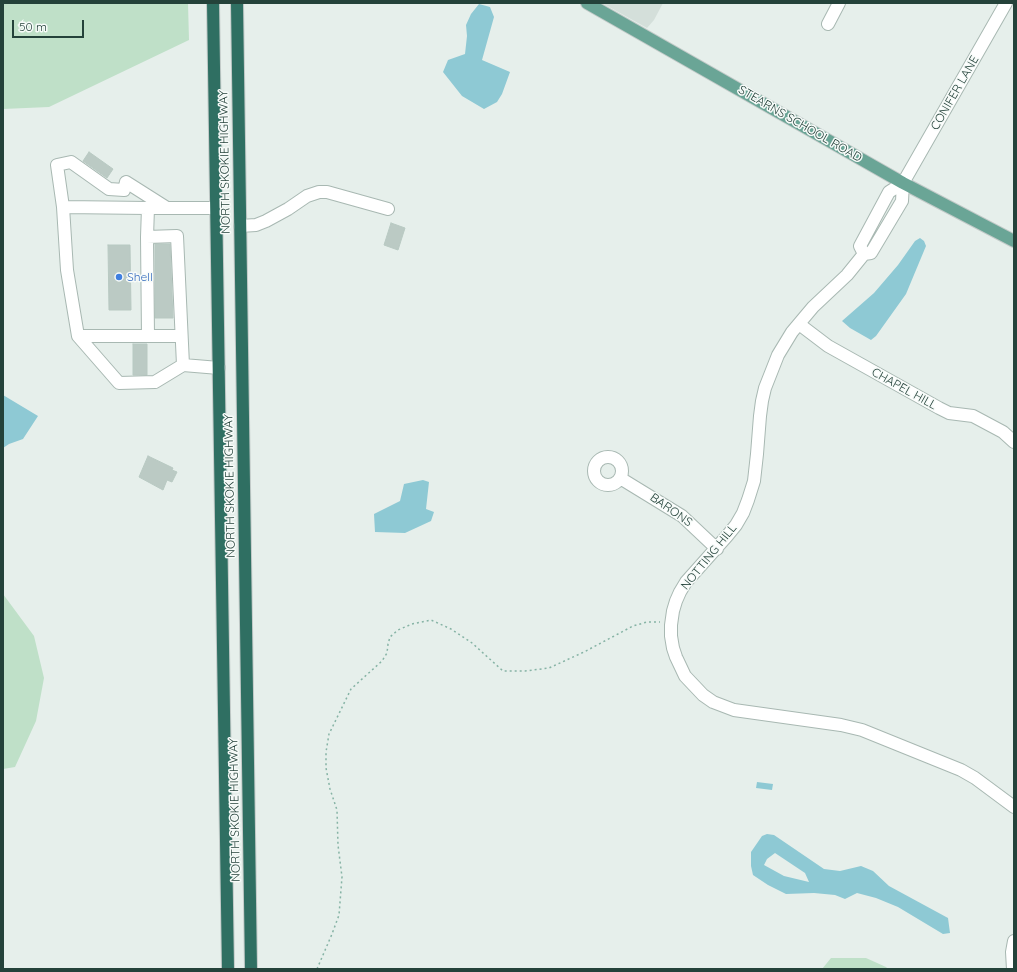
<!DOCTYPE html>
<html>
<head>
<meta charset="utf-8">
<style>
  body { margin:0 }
  #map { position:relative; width:1017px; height:972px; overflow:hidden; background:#e6efeb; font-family:Quicksand,sans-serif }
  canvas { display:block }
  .frame { position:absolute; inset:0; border:4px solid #24423a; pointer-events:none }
  .scale { position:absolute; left:12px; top:20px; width:72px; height:18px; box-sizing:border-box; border:2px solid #24423a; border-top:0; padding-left:5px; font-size:12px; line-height:14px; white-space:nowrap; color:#24423a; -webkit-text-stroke:3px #f7fbf9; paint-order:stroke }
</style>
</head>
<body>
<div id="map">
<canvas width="1017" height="972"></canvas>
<div class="frame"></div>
<div class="scale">50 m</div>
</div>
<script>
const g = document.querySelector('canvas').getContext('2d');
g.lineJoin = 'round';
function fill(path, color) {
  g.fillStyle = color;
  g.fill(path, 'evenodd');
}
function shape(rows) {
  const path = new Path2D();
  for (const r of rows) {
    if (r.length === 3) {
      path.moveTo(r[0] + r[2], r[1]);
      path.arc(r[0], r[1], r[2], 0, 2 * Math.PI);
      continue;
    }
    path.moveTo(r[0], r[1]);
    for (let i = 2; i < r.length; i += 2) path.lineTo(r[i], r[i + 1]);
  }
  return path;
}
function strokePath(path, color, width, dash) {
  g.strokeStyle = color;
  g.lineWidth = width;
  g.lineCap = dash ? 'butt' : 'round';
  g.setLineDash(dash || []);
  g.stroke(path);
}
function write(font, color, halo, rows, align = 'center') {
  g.font = font + ' Quicksand,sans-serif';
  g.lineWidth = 3;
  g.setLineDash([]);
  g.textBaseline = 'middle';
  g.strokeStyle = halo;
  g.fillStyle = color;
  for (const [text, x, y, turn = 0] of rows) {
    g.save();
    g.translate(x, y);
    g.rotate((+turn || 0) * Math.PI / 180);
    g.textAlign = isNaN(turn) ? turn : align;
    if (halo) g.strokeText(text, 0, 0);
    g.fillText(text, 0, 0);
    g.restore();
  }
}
const built = shape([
  [602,3,663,3,654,20,647,28]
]);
const green = shape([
  [3,3,188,3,189,40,49,107,3,109],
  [3,594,34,636,44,678,36,721,15,767,3,769],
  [831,958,866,958,886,967,888,969,822,969]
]);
const water = shape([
  [479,4,490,7,494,17,482,60,510,72,502,94,497,102,484,109,462,96,443,72,448,60,465,54,467,36,466,25,471,14],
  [920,238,924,241,926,246,906,294,876,336,871,340,850,328,842,321,874,293,898,265,915,241],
  [3,395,38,416,23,439,9,444,3,448],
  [423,480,429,482,426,509,434,512,431,521,405,533,375,532,374,514,400,501,404,484],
  [757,782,773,784,772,790,756,788],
  [767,834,774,835,824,869,840,871,861,866,873,871,889,886,948,918,950,933,943,934,898,907,876,898,857,893,845,899,835,895,814,893,786,894,768,885,753,875,751,866,751,852,762,836],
  [775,853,805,873,809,882,784,876,764,865,767,859]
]);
const building = shape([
  [89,152,113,169,107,178,83,161,89,152],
  [391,223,405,228,398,250,384,245,391,223],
  [155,244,170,244,173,318,155,318,155,244],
  [108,245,130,245,131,310,109,310,108,245],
  [133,344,147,344,147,375,133,375,133,344],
  [148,456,173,468,172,470,177,472,172,482,167,480,163,490,139,477,148,456]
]);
const path = shape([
  [317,969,332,934,339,915,342,877,338,845,337,810,330,789,326,768,326,752,329,734,351,689,382,661,387,653,388,644,390,637,398,630,412,624,431,620,451,629,472,643,503,671,525,671,549,668,584,652,633,626,647,622,660,622]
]);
const minor = shape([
  [828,24,839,3],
  [903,183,902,201,871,253,864,254,847,275,813,307,792,332,778,355,765,388,762,401,760,416,757,454,754,481,748,500,743,513,736,525,727,536,686,582,680,592,676,601,673,611,671,625,671,636,673,648,676,657,685,676,703,695,713,702,734,710,841,725,862,730,961,770,975,778,1014,807],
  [63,207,67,270,78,336,119,383,155,382,183,365],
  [148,208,147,237,177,236,183,365,219,368],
  [167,208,126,182,124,190,109,189,71,162,57,165,63,207,148,208,216,208],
  [240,226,256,225,266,221,288,209,307,196,319,192,327,192,388,209],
  [147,237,148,336],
  [864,254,860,246,889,192,903,183,1006,3],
  [799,324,828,346,939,408,949,413,973,416,1003,432,1014,442],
  [78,336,181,336],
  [608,471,14],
  [620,478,682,516,717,549],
  [1013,969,1012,952,1014,941]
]);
const major = shape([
  [587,3,903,183,1014,241]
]);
const highway = shape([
  [213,3,228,969],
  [237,3,251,969]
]);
const markers = [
  [119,277,4,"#3f7fe0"]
];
const streetNames = [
  ["CONIFER LANE",955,93,-60],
  ["STEARNS SCHOOL ROAD",800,124,30],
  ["NORTH SKOKIE HIGHWAY",225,162,-91],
  ["CHAPEL HILL",904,389,29],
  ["NORTH SKOKIE HIGHWAY",230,486,-91],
  ["BARONS",671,510,35],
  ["NOTTING HILL",709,557,-51],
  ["NORTH SKOKIE HIGHWAY",235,810,-91]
];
const shopNames = [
  ["Shell",127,277]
];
fill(built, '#d4dfda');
fill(green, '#bfe0c8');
fill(water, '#8ec9d4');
fill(building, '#bbcac4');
strokePath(building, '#b8c9c2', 1);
strokePath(minor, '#a8b8b2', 14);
strokePath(major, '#c2cac8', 14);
strokePath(highway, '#c2cac8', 14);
strokePath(path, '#86b3a5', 1.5, [2, 3]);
strokePath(minor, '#fff', 12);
strokePath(major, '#6aa596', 12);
strokePath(highway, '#2f6f62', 12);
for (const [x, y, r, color] of markers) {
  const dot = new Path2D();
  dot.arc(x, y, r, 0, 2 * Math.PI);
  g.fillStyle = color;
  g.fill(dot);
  strokePath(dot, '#f7fbf9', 1.5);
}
write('12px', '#24423a', '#f7fbf9', streetNames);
write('12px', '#366cbe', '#f7fbf9', shopNames, 'left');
</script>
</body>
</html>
